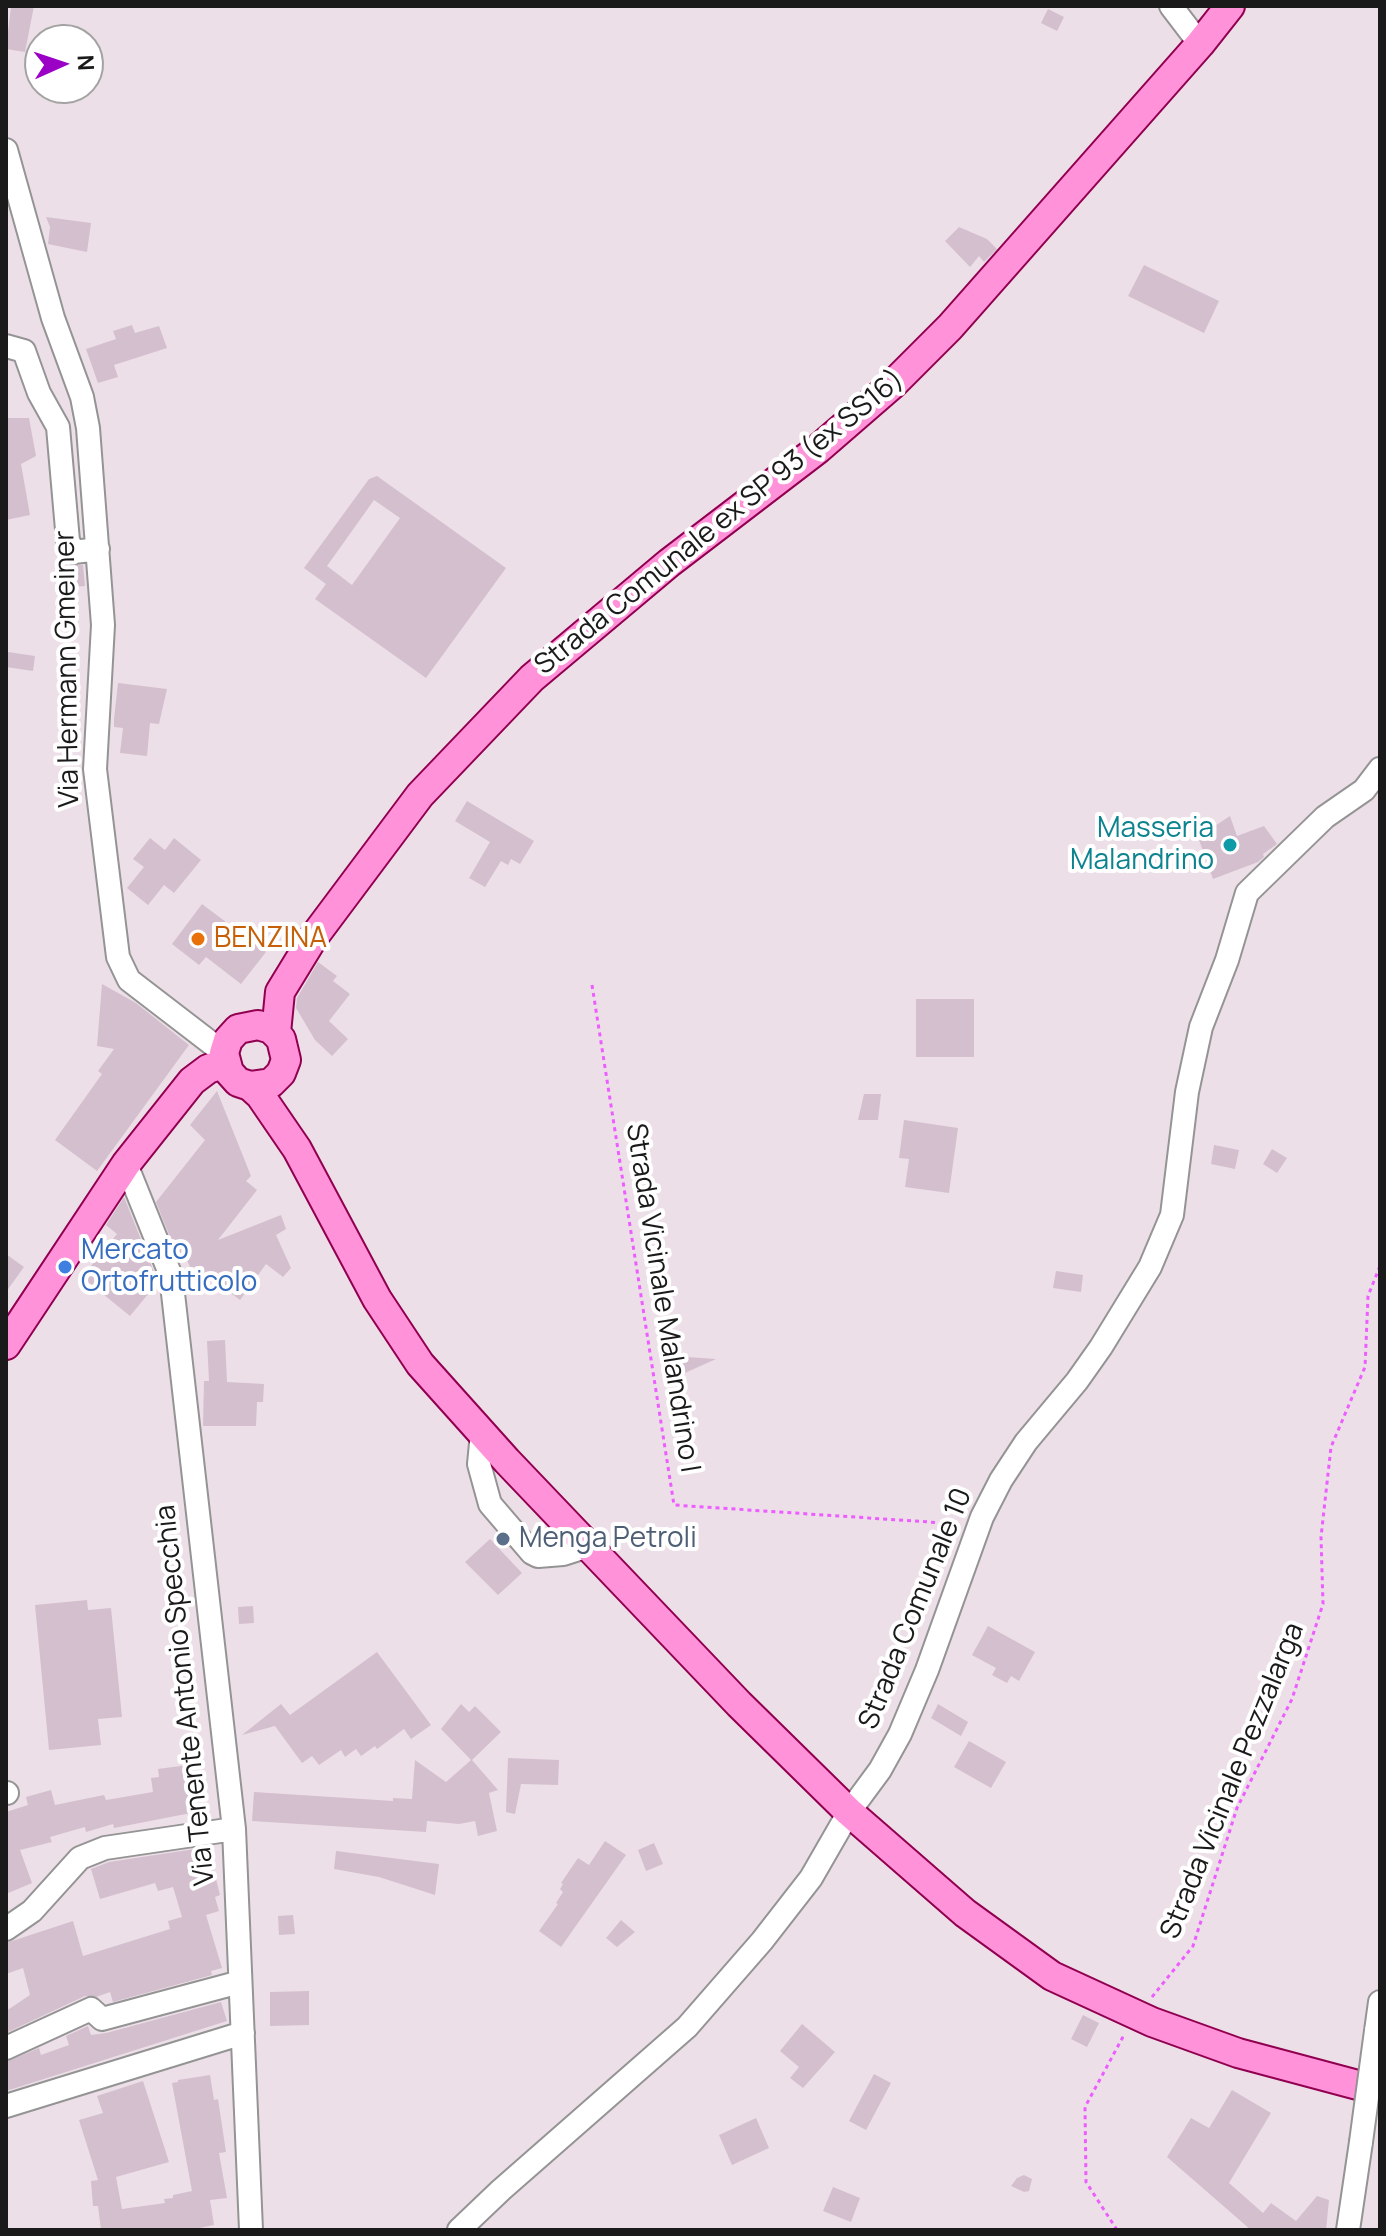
<!DOCTYPE html>
<html>
<head>
<meta charset="utf-8">
<style>
  body { margin:0 }
  #map { position:relative; width:1386px; height:2236px; overflow:hidden; background:#eddfe7; font-family:Manrope,sans-serif }
  canvas { display:block }
  .frame { position:absolute; inset:0; border:8px solid #1a1a1a; pointer-events:none }
  .north { position:absolute; left:24px; top:24px; width:80px; height:80px; box-sizing:border-box; background:#fff; border:2px solid #a3a3a3; border-radius:50%; rotate:87deg; font-size:22px; font-weight:700; line-height:32px; text-align:center; color:#1a1a1a }
  .north::after { content:''; display:block; margin:auto; width:28px; height:36px; background:#9a00c5; clip-path:polygon(50% 0,100% 100%,50% 72%,0 100%) }
</style>
</head>
<body>
<div id="map">
<canvas width="1386" height="2236"></canvas>
<div class="frame"></div>
<div class="north">N</div>
</div>
<script>
const g = document.querySelector('canvas').getContext('2d');
g.lineJoin = 'round';
function fill(path, color) {
  g.fillStyle = color;
  g.fill(path, 'evenodd');
}
function shape(rows) {
  const path = new Path2D();
  for (const r of rows) {
    path.moveTo(r[0], r[1]);
    for (let i = 2; i < r.length; i += 2) path.lineTo(r[i], r[i + 1]);
  }
  return path;
}
function strokePath(path, color, width, dash) {
  g.strokeStyle = color;
  g.lineWidth = width;
  g.lineCap = dash ? 'butt' : 'round';
  g.setLineDash(dash || []);
  g.stroke(path);
}
function write(font, color, halo, rows, align = 'center') {
  g.font = font + ' Manrope,sans-serif';
  g.lineWidth = 8;
  g.setLineDash([]);
  g.textBaseline = 'middle';
  g.strokeStyle = halo;
  g.fillStyle = color;
  for (const [text, x, y, turn = 0] of rows) {
    g.save();
    g.translate(x, y);
    g.rotate((+turn || 0) * Math.PI / 180);
    g.textAlign = isNaN(turn) ? turn : align;
    if (halo) g.strokeText(text, 0, 0);
    g.fillText(text, 0, 0);
    g.restore();
  }
}
const building = shape([
  [23,6,34,6,25,52,6,49,11,7],
  [1048,9,1064,17,1057,31,1041,23],
  [46,217,91,223,87,252,48,244,50,227],
  [959,227,987,239,997,249,984,262,979,256,970,267,945,241],
  [1144,265,1219,301,1204,333,1128,296],
  [132,325,135,333,159,326,167,348,114,365,118,377,98,383,86,349,116,339,113,331],
  [6,418,29,418,36,456,21,464,30,515,6,520],
  [377,476,506,568,426,678,315,599,326,584,304,568,369,479],
  [374,500,400,518,352,585,327,566],
  [58,556,68,565,83,565,85,586,60,588],
  [8,652,35,656,33,671,6,667],
  [118,683,167,689,159,724,150,723,147,756,120,753,123,728,114,727,114,719],
  [467,801,534,841,520,864,511,859,508,865,501,861,485,887,469,878,490,842,455,821],
  [1230,816,1237,836,1264,826,1277,844,1263,854,1264,857,1258,862,1213,879,1198,837],
  [150,838,165,850,174,838,201,860,174,893,164,885,148,905,127,888,144,867,133,859],
  [202,904,266,952,241,984,206,957,199,965,172,944],
  [318,962,337,976,333,981,350,994,329,1021,348,1039,332,1056,315,1040,296,1008,297,998],
  [102,984,136,1003,189,1045,97,1171,55,1140,102,1074,98,1071,114,1049,97,1046],
  [916,999,974,999,974,1057,916,1057],
  [217,1091,251,1176,246,1181,257,1190,218,1240,281,1215,286,1229,276,1235,291,1268,283,1277,266,1264,240,1300,196,1267,190,1267,183,1252,178,1257,156,1202,205,1140,190,1125],
  [864,1094,881,1094,878,1120,858,1120],
  [904,1120,958,1128,949,1193,905,1187,909,1159,899,1158],
  [1214,1145,1239,1150,1235,1169,1211,1164],
  [1272,1149,1287,1158,1277,1173,1263,1164],
  [124,1197,158,1282,130,1316,82,1277,117,1234,106,1225],
  [6,1254,24,1267,6,1292],
  [1056,1271,1083,1275,1081,1292,1053,1288],
  [225,1340,227,1382,264,1384,263,1402,257,1402,256,1426,203,1426,204,1381,209,1381,207,1341],
  [687,1357,716,1359,676,1377,678,1363],
  [490,1539,522,1573,498,1595,465,1562],
  [87,1600,88,1610,111,1608,122,1717,98,1719,101,1745,49,1750,35,1605],
  [253,1606,254,1623,239,1624,238,1607],
  [988,1626,1035,1652,1019,1681,1011,1676,1007,1683,992,1675,996,1668,972,1655],
  [377,1652,431,1725,411,1739,404,1729,377,1749,375,1746,361,1756,356,1749,345,1757,341,1750,319,1765,312,1756,302,1763,275,1726,242,1735,281,1704,290,1715],
  [461,1704,469,1712,475,1706,501,1732,472,1760,498,1790,489,1793,497,1831,478,1836,475,1821,459,1824,427,1821,426,1832,252,1821,254,1792,393,1801,393,1798,412,1799,415,1760,446,1782,471,1760,441,1729],
  [938,1704,968,1722,961,1736,931,1718],
  [969,1741,1006,1762,991,1788,954,1767],
  [508,1758,559,1760,558,1785,521,1784,515,1814,506,1812],
  [188,1765,196,1812,114,1828,113,1824,86,1832,85,1827,50,1837,52,1842,20,1850,32,1883,6,1894,6,1812,28,1805,26,1797,51,1790,55,1805,104,1795,106,1800,153,1792,151,1778,159,1777,158,1769],
  [605,1841,626,1855,561,1947,539,1931,558,1904,556,1903,563,1892,560,1889,563,1884,561,1883,578,1858,589,1865],
  [654,1843,663,1864,646,1871,638,1850],
  [208,1847,220,1895,215,1897,219,1911,206,1915,222,1968,211,1971,212,1975,113,2002,110,1992,96,1997,85,1996,6,2033,6,2011,30,1995,23,1968,6,1974,6,1943,73,1921,83,1956,170,1929,168,1921,182,1917,173,1887,158,1891,155,1883,100,1899,91,1869,109,1862],
  [336,1851,439,1864,435,1895,379,1877,334,1869],
  [293,1915,295,1934,279,1935,278,1916],
  [621,1920,635,1932,617,1947,606,1938],
  [309,1991,309,2025,270,2026,270,1992],
  [221,2002,227,2021,6,2091,6,2062,39,2048,41,2055,69,2045,66,2036,88,2026,91,2035,106,2033],
  [1083,2015,1099,2023,1087,2047,1071,2039],
  [802,2024,835,2052,803,2088,790,2078,799,2067,780,2051],
  [874,2074,891,2083,866,2130,849,2121],
  [210,2075,214,2100,218,2099,226,2152,219,2153,227,2198,210,2200,214,2225,190,2230,101,2230,98,2206,93,2206,91,2181,98,2180,79,2120,103,2113,97,2096,143,2081,169,2162,116,2177,122,2209,165,2203,164,2199,173,2198,173,2195,192,2191,172,2083,178,2082,178,2080],
  [1232,2090,1271,2113,1229,2183,1263,2213,1271,2203,1296,2221,1317,2196,1329,2200,1326,2230,1251,2230,1167,2157,1191,2118,1209,2128],
  [756,2118,769,2148,732,2165,719,2135],
  [1024,2175,1032,2179,1029,2191,1024,2192,1011,2186,1017,2178],
  [833,2187,860,2198,851,2222,823,2211]
]);
const path = shape([
  [592,985,674,1505,959,1524],
  [1152,1997,1193,1946,1237,1808,1292,1699,1323,1604,1321,1537,1331,1447,1365,1367,1368,1296,1380,1266],
  [1117,2230,1086,2182,1085,2107,1124,2035]
]);
const minor = shape([
  [1171,6,1200,44],
  [6,150,53,318,82,397,88,428,103,625,95,769,118,957,129,980,224,1053],
  [6,346,24,351,39,393,58,427,68,541,74,552,98,549],
  [126,1164,171,1276,234,1829,251,2230],
  [482,1433,479,1464,490,1504,532,1553,538,1556,563,1554,588,1546],
  [6,1793,7,1793],
  [6,1929,32,1911,80,1858,105,1848,234,1829],
  [1376,2031,1380,2002],
  [6,2048,91,2009,102,2019,240,1982],
  [6,2106,243,2033],
  [459,2230,501,2190,687,2027,762,1941,811,1878,849,1812,880,1770,900,1734,927,1670,982,1517,1001,1480,1026,1442,1077,1381,1101,1347,1150,1267,1172,1215,1187,1092,1201,1027,1227,960,1247,893,1325,817,1364,790,1380,769],
  [1348,2230,1361,2142]
]);
const major = shape([
  [276,1033,280,992,313,938,420,795,532,678,669,563,818,449,893,384,950,327,1200,44,1230,6],
  [250,1086,271,1083,281,1073,286,1060,281,1039,271,1029,258,1025,238,1029,228,1040,224,1053,229,1072,238,1082,250,1086,260,1095,297,1149,377,1299,420,1364,507,1461,739,1704,849,1812,965,1913,1052,1976,1152,2022,1238,2053,1380,2091],
  [6,1345,126,1164,192,1081,208,1069,225,1063]
]);
const minorBridge = shape([
  [1361,2142,1376,2031]
]);
const markers = [
  [1230,845,8,"#0f9aa8"],
  [198,939,8,"#e8710a"],
  [65,1267,8,"#3f7fe0"],
  [503,1539,8,"#5c6f8a"]
];
const streetNames = [
  ["Strada Comunale ex SP 93 (ex SS16)",720,523,-39],
  ["Via Hermann Gmeiner",68,669,-91],
  ["Strada Vicinale Malandrino I",662,1298,81],
  ["Strada Comunale 10",916,1609,-68],
  ["Via Tenente Antonio Specchia",186,1695,-96],
  ["Strada Vicinale Pezzalarga",1233,1781,-68]
];
const cultureNames = [
  ["Masseria",1214,829],
  ["Malandrino",1214,861]
];
const foodNames = [
  ["BENZINA",214,939]
];
const shopNames = [
  ["Mercato",81,1251],
  ["Ortofrutticolo",81,1283]
];
const serviceNames = [
  ["Menga Petroli",519,1539]
];
fill(building, '#d4bfcf');
strokePath(minor, '#949494', 26);
strokePath(major, '#910050', 32);
strokePath(path, '#ec5eff', 3, [4, 4]);
strokePath(minor, '#fff', 22);
strokePath(major, '#ff92d9', 28);
strokePath(minorBridge, '#949494', 26, []);
strokePath(minorBridge, '#fff', 22);
for (const [x, y, r, color] of markers) {
  const dot = new Path2D();
  dot.arc(x, y, r, 0, 2 * Math.PI);
  g.fillStyle = color;
  g.fill(dot);
  strokePath(dot, '#fff', 3);
}
write('28px', '#1a1a1a', '#fff', streetNames);
write('28px', '#0d838f', '#fff', cultureNames, 'right');
write('28px', '#c56008', '#fff', foodNames, 'left');
write('28px', '#366cbe', '#fff', shopNames, 'left');
write('28px', '#4e5e75', '#fff', serviceNames, 'left');
</script>
</body>
</html>
